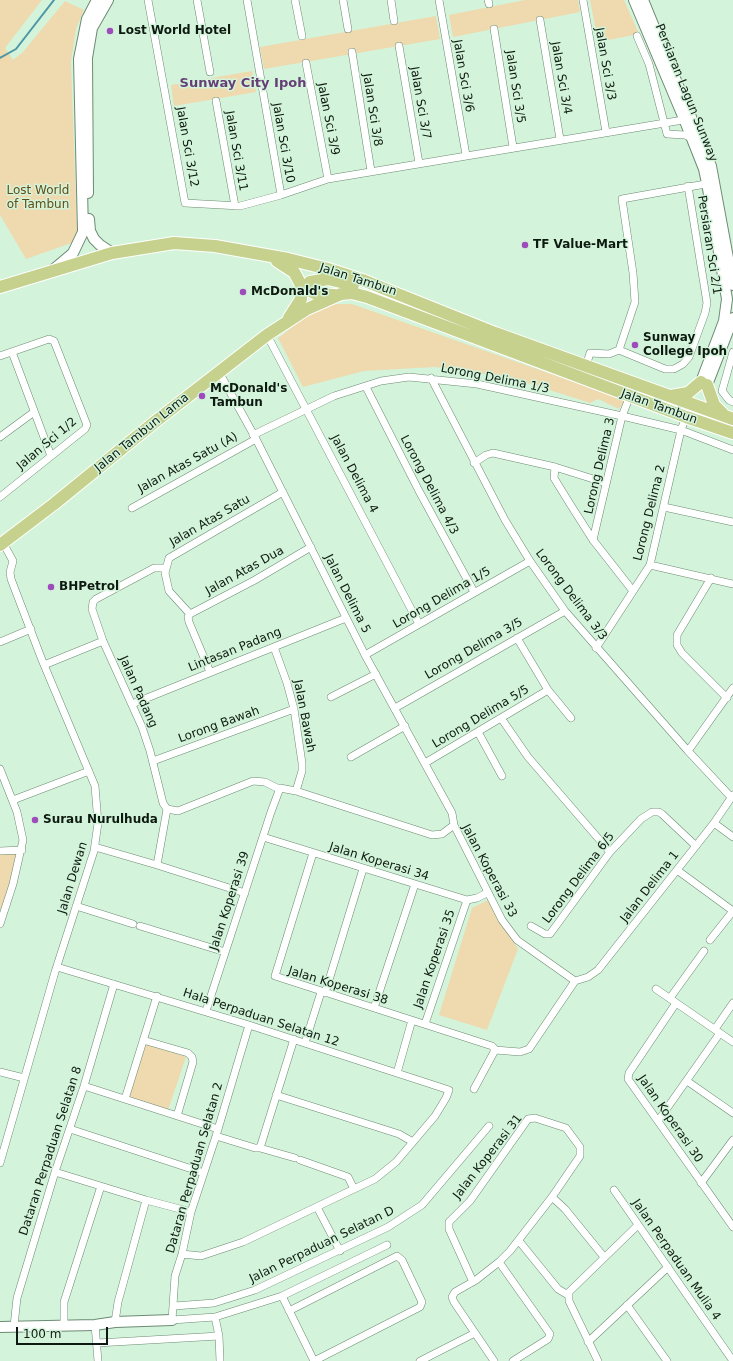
<!DOCTYPE html>
<html>
<head>
<meta charset="utf-8">
<style>
  body { margin:0 }
  #map { position:relative; width:733px; height:1361px; overflow:hidden; background:#d3f4da; font-family:"DejaVu Sans",sans-serif }
  canvas { display:block }
  .scale { position:absolute; left:16px; top:1327px; width:92px; height:18px; box-sizing:border-box; border:2px solid #0e1a11; border-top:0; padding-left:5px; font-size:12px; line-height:14px; white-space:nowrap; color:#0e1a11; -webkit-text-stroke:3px #d3f4da; paint-order:stroke }
</style>
</head>
<body>
<div id="map">
<canvas width="733" height="1361"></canvas>
<div class="scale">100 m</div>
</div>
<script>
const g = document.querySelector('canvas').getContext('2d');
g.lineJoin = 'round';
function fill(path, color) {
  g.fillStyle = color;
  g.fill(path, 'evenodd');
}
function shape(rows) {
  const path = new Path2D();
  for (const r of rows) {
    path.moveTo(r[0], r[1]);
    for (let i = 2; i < r.length; i += 2) path.lineTo(r[i], r[i + 1]);
  }
  return path;
}
function strokePath(path, color, width, dash) {
  g.strokeStyle = color;
  g.lineWidth = width;
  g.lineCap = dash ? 'butt' : 'round';
  g.setLineDash(dash || []);
  g.stroke(path);
}
function write(font, color, halo, rows, align = 'center') {
  g.font = font + ' "DejaVu Sans",sans-serif';
  g.lineWidth = 3;
  g.setLineDash([]);
  g.textBaseline = 'middle';
  g.strokeStyle = halo;
  g.fillStyle = color;
  for (const [text, x, y, turn = 0] of rows) {
    g.save();
    g.translate(x, y);
    g.rotate((+turn || 0) * Math.PI / 180);
    g.textAlign = isNaN(turn) ? turn : align;
    if (halo) g.strokeText(text, 0, 0);
    g.fillText(text, 0, 0);
    g.restore();
  }
}
const green = shape([
  [0,0,42,0,5,48,13,60,23,52,65,1,84,10,76,29,71,62,77,233,74,242,26,259,0,215],
  [525,0,578,0,580,12,453,37,449,15],
  [590,0,624,0,639,34,598,42],
  [436,16,440,39,264,69,260,47],
  [252,71,256,92,174,106,171,85],
  [335,304,352,304,625,400,619,409,598,399,590,403,512,378,435,367,364,371,303,387,278,338,315,310],
  [16,853,4,909,0,909,0,855],
  [488,900,518,949,487,1030,439,1015,472,908],
  [144,1043,186,1057,167,1113,126,1098]
]);
const stream = shape([
  [0,58,16,49,54,0]
]);
const street = shape([
  [148,0,185,203,240,206,281,195,328,179,689,119],
  [197,0,210,72],
  [247,0,281,195],
  [295,0,302,36],
  [343,0,348,29],
  [391,0,394,21],
  [439,0,466,155],
  [488,0,489,4],
  [583,0,606,132],
  [540,20,560,139],
  [494,29,513,147],
  [637,36,649,64,667,134,685,135,692,138],
  [399,46,419,163],
  [352,52,371,171],
  [306,63,328,179],
  [216,101,235,206],
  [267,335,419,624],
  [619,350,665,369,674,369,683,364,689,357,705,313,707,303,688,186],
  [619,350,635,302,633,273,622,199,711,183],
  [12,352,51,456],
  [733,352,722,391,729,400,733,402],
  [0,356,49,339,54,341,87,425,85,429,0,497],
  [586,366,590,353,609,354,619,350],
  [219,372,256,439,365,655,452,813,454,825,502,920,517,940,575,981],
  [431,378,505,520,530,561,565,611,688,751,731,797],
  [366,387,419,491,474,592],
  [253,435,334,396,381,381,409,377,477,384,622,416,681,430,733,450],
  [0,437,34,412],
  [474,463,486,455,493,453,555,467,606,483],
  [555,467,554,478,570,504,593,540,633,591],
  [664,507,733,522],
  [132,508,256,439],
  [593,540,622,416,630,396],
  [650,565,733,584],
  [165,568,154,568,96,599,93,602,92,609,103,641,142,727,150,751,163,803,167,809],
  [711,578,677,635,677,645,682,653,727,698],
  [190,614,169,591,165,573,169,558,283,492],
  [517,638,548,690,571,718],
  [0,642,31,629],
  [274,647,287,683,294,709,302,763,302,771,296,791],
  [596,648,650,565,681,430,686,417],
  [365,655,530,561],
  [44,665,103,641],
  [210,672,189,622,188,617,190,614,255,580,311,547],
  [331,697,376,674],
  [132,704,346,618],
  [395,708,565,611],
  [501,718,528,757,610,852],
  [478,732,502,776],
  [688,751,733,688],
  [351,757,405,726],
  [153,761,294,709],
  [425,763,548,690],
  [0,769,17,812,23,840,13,884,0,924],
  [13,800,89,771],
  [167,809,157,865,245,893],
  [167,809,178,811,253,781,265,782,279,789],
  [714,823,733,837],
  [263,837,467,900,477,898,487,893],
  [95,847,157,865],
  [0,851,22,850],
  [313,853,275,976,492,1046,494,1048,494,1052,474,1089],
  [677,870,733,911],
  [76,906,133,924],
  [140,926,225,952],
  [531,926,545,934,550,934,610,852,641,819,652,812,659,812,662,814,696,846],
  [710,940,733,911],
  [57,967,249,1025,449,1090,446,1098,435,1116,396,1162,375,1179,243,1242,201,1256,182,1254],
  [575,981,588,977,598,970,714,823,733,795],
  [656,989,733,1042],
  [325,993,363,869],
  [670,998,704,951],
  [676,1003,629,1073,628,1079,733,1227],
  [374,1008,415,884],
  [206,1011,271,812,280,788,296,791,432,835,442,834,454,825],
  [425,1024,467,900],
  [249,1025,216,1136,191,1212,182,1254,175,1276,172,1320,215,1317,282,1296,387,1245],
  [715,1029,733,1003],
  [294,1039,260,1148,295,1158],
  [143,1040,188,1053,192,1057,193,1062,177,1116],
  [305,1043,321,992],
  [495,1050,520,1052,529,1049,575,981],
  [0,1072,24,1078],
  [397,1073,412,1020],
  [687,1081,733,1113],
  [84,1086,218,1129],
  [276,1095,399,1134,413,1142],
  [125,1099,157,996],
  [658,1121,720,1033],
  [70,1129,204,1173],
  [216,1136,255,1148,260,1148],
  [300,1160,348,1177,354,1189],
  [0,1163,55,972,94,851,98,823,95,786,42,660,11,579,10,572,13,561,3,543],
  [55,1172,146,1200,191,1212],
  [701,1183,733,1140],
  [614,1190,733,1361],
  [552,1197,565,1209,604,1257],
  [317,1207,340,1251],
  [519,1241,558,1289,568,1295],
  [499,1262,550,1334,548,1339,513,1361],
  [473,1282,449,1229,449,1222,470,1201,528,1119,535,1118,566,1128,580,1147,580,1156,552,1197,510,1251,499,1262,476,1280,455,1292,452,1297,454,1302,494,1361],
  [282,1296,314,1361],
  [627,1305,667,1361],
  [174,1306,214,1303,255,1290,388,1227,422,1205,489,1126],
  [289,1311,397,1256,402,1260,422,1302,420,1307,314,1361],
  [215,1317,219,1336,220,1361],
  [115,1322,118,1302,146,1200],
  [64,1325,64,1302,101,1186],
  [95,1325,98,1361],
  [14,1326,17,1298,55,1172,84,1086,114,984],
  [588,1342,668,1267],
  [97,1343,219,1336],
  [420,1361,475,1333],
  [598,1361,569,1301,569,1292,638,1225]
]);
const secondary = shape([
  [634,0,685,121,704,169,707,183,727,299,724,321,701,382],
  [643,0,711,166,733,285],
  [88,193,87,58,92,28,108,0],
  [89,219,90,231,94,239,100,245,112,253],
  [54,269,73,253,83,232,79,59,87,19,97,0],
  [707,385,733,318],
  [0,1327,95,1325,115,1322,172,1320]
]);
const primary = shape([
  [277,261,294,272,301,285,301,299,289,318],
  [0,287,112,253,174,243,215,246,288,259,328,269,365,281,495,333,733,419],
  [334,295,316,294,310,291,309,287,310,282,328,279,353,285],
  [707,385,714,405,723,414],
  [671,396,688,393,701,382],
  [0,545,54,504,156,421,267,335,307,309,341,294,352,293,367,297,686,417,733,433]
]);
const markers = [
  [110,31,4,"#9e4cbc"],
  [525,245,4,"#9e4cbc"],
  [243,292,4,"#9e4cbc"],
  [635,345,4,"#9e4cbc"],
  [202,396,4,"#9e4cbc"],
  [51,587,4,"#9e4cbc"],
  [35,820,4,"#9e4cbc"]
];
const poiNames = [
  ["Lost World Hotel",118,31],
  ["TF Value-Mart",533,245],
  ["McDonald's",251,292],
  ["Sunway",643,338],
  ["College Ipoh",643,352],
  ["McDonald's",210,389],
  ["Tambun",210,403],
  ["BHPetrol",59,587],
  ["Surau Nurulhuda",43,820]
];
const streetNames = [
  ["Jalan Sci 3/3",605,64,80],
  ["Jalan Sci 3/6",463,76,80],
  ["Jalan Sci 3/4",561,78,80],
  ["Jalan Sci 3/5",515,87,81],
  ["Persiaran Lagun Sunway",686,93,68],
  ["Jalan Sci 3/7",420,103,80],
  ["Jalan Sci 3/8",372,110,81],
  ["Jalan Sci 3/9",328,119,79],
  ["Jalan Sci 3/10",283,143,80],
  ["Jalan Sci 3/12",187,147,80],
  ["Jalan Sci 3/11",236,151,80],
  ["Persiaran Sci 2/1",709,245,81],
  ["Jalan Tambun",358,280,18],
  ["Lorong Delima 1/3",495,379,11],
  ["Jalan Tambun",659,407,20],
  ["Jalan Tambun Lama",142,433,-39],
  ["Jalan Sci 1/2",47,444,-40],
  ["Jalan Atas Satu (A)",188,463,-29],
  ["Lorong Delima 3",600,466,-77],
  ["Jalan Delima 4",354,474,62],
  ["Lorong Delima 4/3",429,485,62],
  ["Lorong Delima 2",650,513,-76],
  ["Jalan Atas Satu",210,521,-30],
  ["Jalan Atas Dua",245,571,-29],
  ["Jalan Delima 5",347,594,63],
  ["Lorong Delima 3/3",571,595,53],
  ["Lorong Delima 1/5",442,598,-30],
  ["Lorong Delima 3/5",474,649,-30],
  ["Lintasan Padang",235,650,-22],
  ["Jalan Padang",138,692,66],
  ["Jalan Bawah",304,716,79],
  ["Lorong Delima 5/5",481,717,-31],
  ["Lorong Bawah",219,725,-20],
  ["Jalan Koperasi 34",379,862,17],
  ["Jalan Koperasi 33",489,871,62],
  ["Jalan Dewan",73,878,-73],
  ["Lorong Delima 6/5",579,878,-53],
  ["Jalan Delima 1",650,887,-52],
  ["Jalan Koperasi 39",230,901,-72],
  ["Jalan Koperasi 35",435,959,-71],
  ["Jalan Koperasi 38",338,986,17],
  ["Hala Perpaduan Selatan 12",261,1018,18],
  ["Jalan Koperasi 30",670,1119,55],
  ["Dataran Perpaduan Selatan 8",51,1151,-72],
  ["Jalan Koperasi 31",488,1157,-52],
  ["Dataran Perpaduan Selatan 2",195,1168,-74],
  ["Jalan Perpaduan Selatan D",322,1245,-26],
  ["Jalan Perpaduan Mulia 4",676,1260,55]
];
const parkNames = [
  ["Lost World",38,191],
  ["of Tambun",38,205]
];
const neighbourhoodNames = [
  ["Sunway City Ipoh",243,84]
];
fill(green, '#efd9ae');
strokePath(stream, '#4e96a5', 2);
strokePath(street, '#6c8a73', 8);
strokePath(secondary, '#6c8a73', 12);
strokePath(primary, '#fff', 14);
strokePath(street, '#fff', 7);
strokePath(secondary, '#fff', 10);
strokePath(primary, '#c6d18e', 12);
for (const [x, y, r, color] of markers) {
  const dot = new Path2D();
  dot.arc(x, y, r, 0, 2 * Math.PI);
  g.fillStyle = color;
  g.fill(dot);
  strokePath(dot, '#d3f4da', 1.5);
}
write('bold 12px', '#0e1a11', '#d3f4da', poiNames, 'left');
write('12px', '#0e1a11', '#d3f4da', streetNames);
write('12px', '#654d16', '#d3f4da', parkNames);
write('bold 13px', '#663e76', '#d3f4da', neighbourhoodNames);
</script>
</body>
</html>
